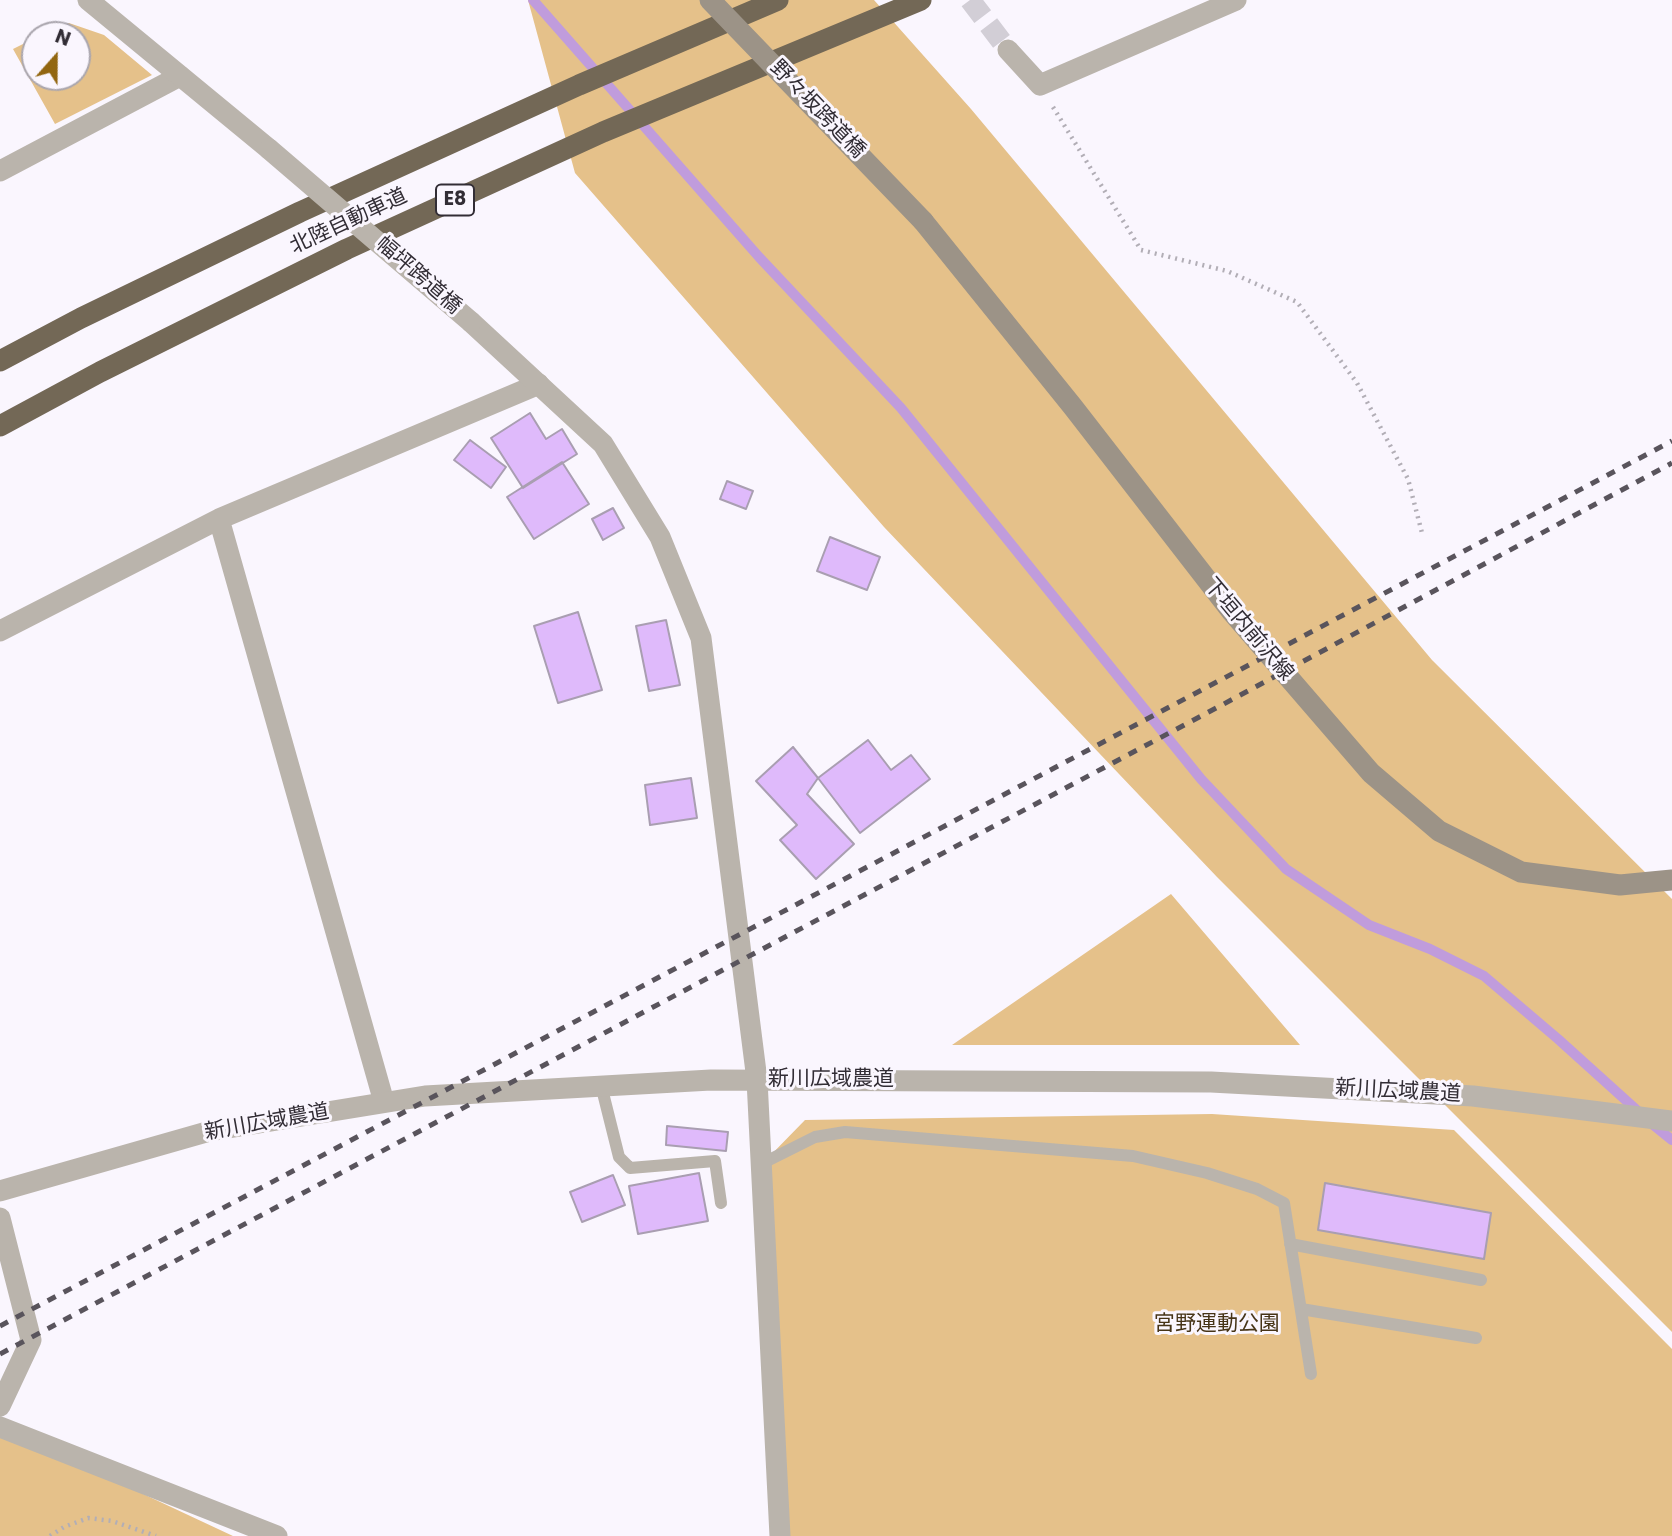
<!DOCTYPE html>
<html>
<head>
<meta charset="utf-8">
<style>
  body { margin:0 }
  #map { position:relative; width:1672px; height:1536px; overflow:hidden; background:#faf6fe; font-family:Poppins,sans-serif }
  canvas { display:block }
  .north { position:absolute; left:21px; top:21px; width:70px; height:70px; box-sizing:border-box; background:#faf6fe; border:2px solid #aaa6ae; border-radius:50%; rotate:21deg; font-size:19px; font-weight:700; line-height:28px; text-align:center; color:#322d35 }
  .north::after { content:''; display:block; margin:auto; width:24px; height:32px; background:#926610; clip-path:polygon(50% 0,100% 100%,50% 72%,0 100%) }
</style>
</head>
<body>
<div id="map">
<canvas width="1672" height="1536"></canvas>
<div class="north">N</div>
</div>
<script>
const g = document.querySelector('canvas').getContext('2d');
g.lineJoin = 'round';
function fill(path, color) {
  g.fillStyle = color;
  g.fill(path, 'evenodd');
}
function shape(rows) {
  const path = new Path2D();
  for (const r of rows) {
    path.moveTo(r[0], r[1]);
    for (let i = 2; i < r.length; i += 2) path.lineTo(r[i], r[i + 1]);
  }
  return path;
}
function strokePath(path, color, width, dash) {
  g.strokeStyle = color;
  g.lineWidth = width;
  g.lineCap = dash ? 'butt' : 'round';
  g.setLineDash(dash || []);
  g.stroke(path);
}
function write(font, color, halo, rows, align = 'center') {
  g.font = font + ' Poppins,"Noto Sans JP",sans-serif';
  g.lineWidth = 6;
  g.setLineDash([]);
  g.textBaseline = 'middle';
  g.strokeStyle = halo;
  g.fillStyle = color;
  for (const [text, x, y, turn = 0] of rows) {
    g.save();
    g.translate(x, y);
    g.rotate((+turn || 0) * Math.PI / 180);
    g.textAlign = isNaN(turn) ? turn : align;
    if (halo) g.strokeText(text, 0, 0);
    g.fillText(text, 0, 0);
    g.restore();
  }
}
const green = shape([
  [528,0,874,0,971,109,1432,660,1672,899,1672,1332,1217,877,884,527,575,173],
  [69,23,104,35,152,75,55,124,13,49,35,38,35,77,77,77,77,35,42,35],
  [1171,894,1300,1045,952,1045],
  [1212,1114,1454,1130,1672,1349,1672,1536,780,1536,763,1163,805,1120],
  [0,1427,233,1536,0,1536]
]);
const stream = shape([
  [533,0,759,257,901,408,1201,779,1286,869,1369,925,1430,949,1484,976,1558,1039,1640,1113],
  [1651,1123,1672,1140]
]);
const building = shape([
  [530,413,546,439,562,429,577,454,523,488,491,438,530,413],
  [470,440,506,467,491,488,454,460,470,440],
  [562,462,589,504,534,539,507,497,562,462],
  [727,481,753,491,746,509,720,499,727,481],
  [613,508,624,528,603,540,592,519,613,508],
  [830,537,880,557,867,590,817,571,830,537],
  [578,612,602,690,558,703,534,626,578,612],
  [666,620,680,685,649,691,636,626,666,620],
  [868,740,891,770,911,755,930,779,860,833,818,778,868,740],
  [793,747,818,778,807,794,854,844,816,879,780,840,797,825,756,781,793,747],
  [691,778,697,818,650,825,645,785,691,778],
  [667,1126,728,1132,726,1151,666,1145,667,1126],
  [699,1173,708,1221,638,1234,629,1186,699,1173],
  [613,1175,625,1205,582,1222,570,1192,613,1175],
  [1325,1183,1491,1213,1484,1259,1318,1230,1325,1183]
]);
const minorTunnel = shape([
  [970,0,1008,50]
]);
const path = shape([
  [1053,107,1141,250,1227,271,1297,302,1357,383,1408,479,1422,533],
  [50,1536,64,1527,88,1518,112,1521,156,1536]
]);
const service = shape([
  [601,1085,619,1157,630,1168,715,1161,721,1203],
  [763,1163,815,1137,845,1132,1133,1156,1207,1173,1257,1189,1284,1203,1311,1374],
  [1290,1244,1481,1280],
  [1301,1309,1476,1338]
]);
const minor = shape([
  [1008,50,1040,85,1236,0],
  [0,171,180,76],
  [219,519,384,1102],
  [0,631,219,519,539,384],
  [0,1218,31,1340,0,1406],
  [0,1427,277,1536]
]);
const tertiary = shape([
  [88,0,269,149],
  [471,322,603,444,660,537,701,638,757,1080,780,1536],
  [0,1191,210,1131,425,1096,711,1080,1211,1082,1473,1096,1672,1121]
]);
const secondary = shape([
  [923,221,1073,407,1232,612,1371,773,1439,831,1521,872,1620,885,1672,880]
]);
const motorway = shape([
  [0,361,81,318,300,212,579,85,778,0],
  [0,426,100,372,347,249,603,132,921,0]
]);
const rail = shape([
  [0,1326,1672,441],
  [0,1354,1220,706,1672,463]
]);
const tertiaryBridge = shape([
  [269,149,471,322]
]);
const secondaryBridge = shape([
  [710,0,923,221]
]);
const shields = [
  [455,200,38]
];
const shieldNames = [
  ["E8",455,200]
];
const streetNames = [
  ["野々坂跨道橋",817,110,46],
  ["北陸自動車道",349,222,-25],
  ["幅坪跨道橋",418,276,41],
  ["下垣内前沢線",1248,630,50],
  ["新川広域農道",831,1080],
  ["新川広域農道",1398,1092,3],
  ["新川広域農道",267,1123,-10]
];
const parkNames = [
  ["宮野運動公園",1217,1325]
];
fill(green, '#e5c18a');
strokePath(stream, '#c09cdc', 10);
fill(building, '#dfbafb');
strokePath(building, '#a99eb1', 2);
strokePath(minorTunnel, '#d2ced6', 21, [21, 10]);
strokePath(path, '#b2aeb6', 4.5, [2, 5]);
strokePath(service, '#bab4ac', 12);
strokePath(minor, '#bab4ac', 21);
strokePath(tertiary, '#bab4ac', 21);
strokePath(secondary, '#9c9387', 21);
strokePath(motorway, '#736856', 21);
strokePath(rail, '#59545c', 5, [9, 9]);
strokePath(tertiaryBridge, '#bab4ac', 21);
strokePath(secondaryBridge, '#9c9387', 21);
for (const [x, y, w] of shields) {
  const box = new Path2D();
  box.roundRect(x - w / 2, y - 15.5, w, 31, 5);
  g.fillStyle = '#faf6fe';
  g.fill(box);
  strokePath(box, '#322d35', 2);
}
write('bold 19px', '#322d35', null, shieldNames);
write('21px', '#322d35', '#faf6fe', streetNames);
write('21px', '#463417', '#faf6fe', parkNames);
</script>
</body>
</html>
